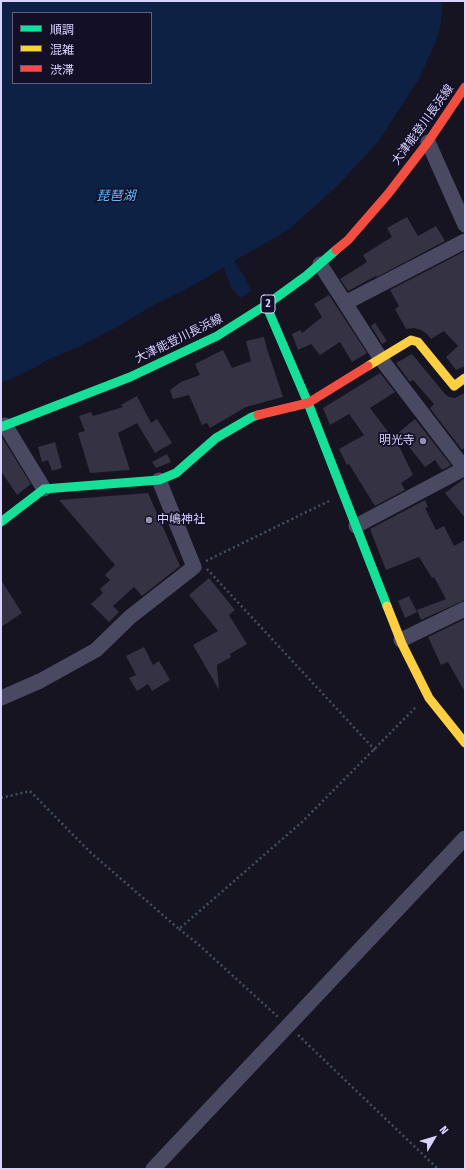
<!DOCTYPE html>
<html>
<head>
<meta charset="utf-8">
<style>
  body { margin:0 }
  #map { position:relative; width:466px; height:1170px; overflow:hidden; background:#161421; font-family:"Fira Sans Condensed","Noto Sans JP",sans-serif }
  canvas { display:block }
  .frame { position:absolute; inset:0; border:2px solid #d9d4ff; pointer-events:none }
  .legend { position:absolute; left:12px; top:12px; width:140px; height:72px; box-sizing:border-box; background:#130f26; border:1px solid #625e7d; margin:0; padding:5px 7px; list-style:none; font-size:12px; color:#d9d4ff }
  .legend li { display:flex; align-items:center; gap:8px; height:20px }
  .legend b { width:20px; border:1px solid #625e7d }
  .north { position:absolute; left:414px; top:1118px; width:40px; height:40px; -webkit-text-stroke:3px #130f26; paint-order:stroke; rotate:52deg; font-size:11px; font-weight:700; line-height:16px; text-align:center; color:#d9d4ff }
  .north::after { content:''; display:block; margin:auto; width:14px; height:18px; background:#d9d4ff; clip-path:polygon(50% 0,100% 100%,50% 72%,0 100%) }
</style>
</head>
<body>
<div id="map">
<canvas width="466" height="1170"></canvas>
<div class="frame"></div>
<ul class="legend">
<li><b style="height:5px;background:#16e098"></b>順調</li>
<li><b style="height:5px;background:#ffcf43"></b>混雑</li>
<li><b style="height:5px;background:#f24e42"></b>渋滞</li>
</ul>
<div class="north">N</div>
</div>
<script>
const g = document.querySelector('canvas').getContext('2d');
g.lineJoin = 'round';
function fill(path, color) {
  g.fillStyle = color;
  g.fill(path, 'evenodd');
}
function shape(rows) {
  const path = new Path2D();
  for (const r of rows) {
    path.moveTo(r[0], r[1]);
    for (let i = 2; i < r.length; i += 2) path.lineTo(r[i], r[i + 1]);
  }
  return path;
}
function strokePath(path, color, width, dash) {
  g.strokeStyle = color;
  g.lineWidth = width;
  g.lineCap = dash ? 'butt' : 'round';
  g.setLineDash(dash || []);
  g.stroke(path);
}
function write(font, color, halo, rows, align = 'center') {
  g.font = font + ' "Fira Sans Condensed","Noto Sans JP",sans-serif';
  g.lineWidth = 3.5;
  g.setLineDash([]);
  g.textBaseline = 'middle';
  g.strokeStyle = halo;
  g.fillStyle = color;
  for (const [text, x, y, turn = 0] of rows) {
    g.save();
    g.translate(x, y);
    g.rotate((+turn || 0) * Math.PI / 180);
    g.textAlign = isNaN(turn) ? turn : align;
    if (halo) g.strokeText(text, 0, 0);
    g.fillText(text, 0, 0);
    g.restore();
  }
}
const water = shape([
  [1,1,442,1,441,23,436,41,420,77,378,142,335,188,288,230,234,261,245,277,251,291,240,298,231,287,224,267,185,290,159,302,113,329,80,346,45,361,34,368,1,383],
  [13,13,151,13,151,83,13,83]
]);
const building = shape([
  [407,217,418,236,436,226,445,241,377,277,376,276,348,291,340,279,367,262,363,255,392,237,387,228],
  [465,251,465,366,456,370,446,357,458,346,444,331,431,339,427,334,421,330,414,328,406,329,395,309,399,306,390,290],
  [329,295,367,353,352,362,340,342,320,355,311,344,298,350,292,334,300,330,302,333,322,317,314,304],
  [375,323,387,341,382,344,371,326],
  [264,337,267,349,283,397,246,407,210,428,207,423,202,425,189,395,173,399,170,390,181,382,200,375,195,364,223,350,232,368,251,361,246,341],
  [412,354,445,394,449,397,455,398,465,393,465,447,462,450,430,408,434,404,413,380,410,382,396,363],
  [380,373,395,392,370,408,392,437,394,436,413,475,401,483,405,490,375,506,349,464,347,465,339,449,364,435,349,414,330,425,323,408],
  [137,396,151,423,157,419,172,443,155,453,137,423,118,433,130,470,90,473,78,433,85,431,79,416,91,412,93,416,123,407,121,405],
  [415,419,451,465,448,467,442,470,435,460,425,467,398,433],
  [1,439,3,439,31,484,17,495,1,471],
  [55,442,62,468,52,471,48,460,42,462,38,447],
  [167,454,171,462,156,468,152,462],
  [465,478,465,518,445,493],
  [148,493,180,566,142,596,134,587,113,606,119,612,109,622,91,604,103,593,100,589,110,580,105,575,115,565,59,500],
  [425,500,428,507,425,508,436,530,444,526,454,546,465,540,465,600,421,620,417,610,446,599,434,577,432,578,419,557,386,570,370,529],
  [209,578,235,610,229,615,247,644,230,654,231,657,217,665,219,690,193,645,218,631,189,595],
  [1,580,22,613,1,627],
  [409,596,417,612,405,618,398,601],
  [465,619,465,692,448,662,441,665,428,637],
  [144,647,153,665,159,661,170,680,152,691,148,684,137,691,129,678,136,675,126,656]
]);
const path = shape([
  [206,561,329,501],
  [207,569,375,750],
  [1,798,30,791,90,852,179,929,302,822,415,708],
  [179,929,198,944,278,1017],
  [298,1035,438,1169]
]);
const street = shape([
  [428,142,465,225],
  [320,264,381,359,465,469],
  [345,303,465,241],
  [5,425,44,489],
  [356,526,465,468],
  [401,640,465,609],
  [1,698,40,681,96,650,130,617,194,567,159,480],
  [153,1169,465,838]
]);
const fast = shape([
  [266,305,308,403,387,606],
  [1,427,130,377,217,336,266,305,306,276,336,250],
  [1,522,44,489,159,480,176,473,216,438,252,417,258,415]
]);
const slow = shape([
  [368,366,411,340,418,342,454,386,465,378],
  [387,606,402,644,429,698,465,743]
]);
const jam = shape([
  [336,250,348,240,388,194,428,142,465,87],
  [258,415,308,403,368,366]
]);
const markers = [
  [423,441,4,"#9591b1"],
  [149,520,4,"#9591b1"]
];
const shields = [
  [268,304,14]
];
const shieldNames = [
  ["2",268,304]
];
const streetNames = [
  ["大津能登川長浜線",423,125,-54],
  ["大津能登川長浜線",179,339,-26]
];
const poiNames = [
  ["明光寺",415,441],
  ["中嶋神社",157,520,"left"]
];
const waterNames = [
  ["琵琶湖",116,196]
];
fill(water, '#0d2144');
fill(building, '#343243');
strokePath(path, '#44505f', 2.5, [2, 3]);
strokePath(street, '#4a4962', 15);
strokePath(fast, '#16e098', 9);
strokePath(slow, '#ffcf43', 9);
strokePath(jam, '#f24e42', 9);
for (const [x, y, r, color] of markers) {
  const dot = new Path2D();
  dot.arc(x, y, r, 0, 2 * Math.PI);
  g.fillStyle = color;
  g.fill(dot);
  strokePath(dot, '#130f26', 1.5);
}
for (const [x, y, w] of shields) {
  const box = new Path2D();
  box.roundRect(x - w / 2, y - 9, w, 18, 3);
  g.fillStyle = '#130f26';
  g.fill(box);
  strokePath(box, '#d9d4ff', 1);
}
write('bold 11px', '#d9d4ff', null, shieldNames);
write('12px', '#d9d4ff', '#130f26', streetNames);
write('12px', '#d9d4ff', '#130f26', poiNames, 'right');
write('italic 13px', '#62b6ff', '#130f26', waterNames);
</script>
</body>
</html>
